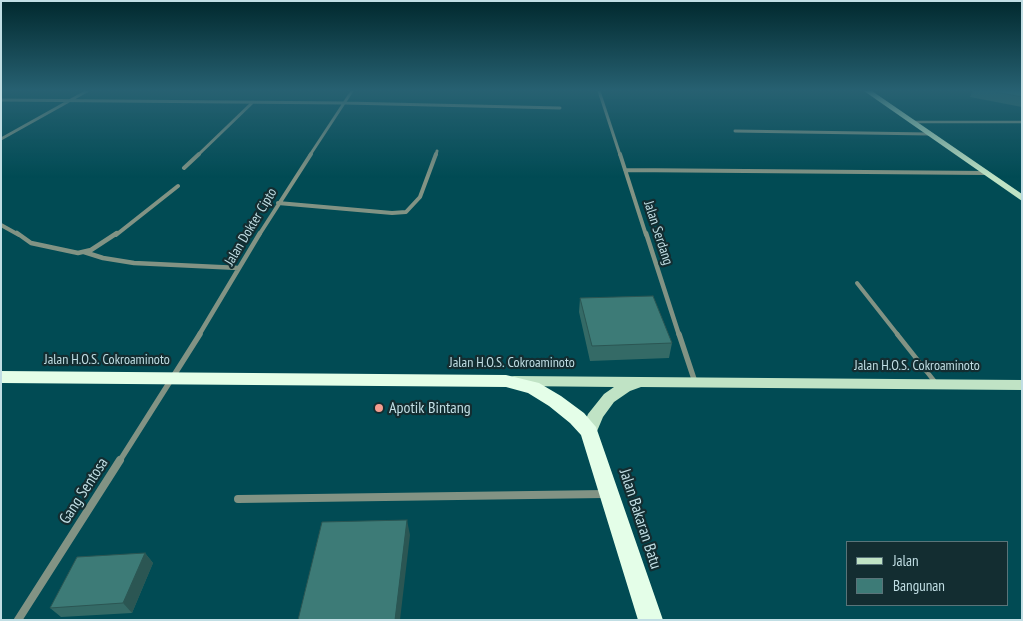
<!DOCTYPE html>
<html>
<head>
<meta charset="utf-8">
<style>
  body { margin:0 }
  #map { position:relative; width:1023px; height:621px; overflow:hidden; background:#014b54; font-family:"PT Sans Narrow",sans-serif }
  canvas { display:block }
  .frame { position:absolute; inset:0; border:2px solid #c1dee4; pointer-events:none }
  .legend { position:absolute; left:846px; top:541px; width:162px; height:65px; box-sizing:border-box; background:#132d31; border:1px solid #597479; margin:0; padding:6px 9px; list-style:none; font-size:15px; color:#c1dee4 }
  .legend li { display:flex; align-items:center; gap:10px; height:25px }
  .legend b { width:25px; border:1px solid #597479 }
</style>
</head>
<body>
<div id="map">
<canvas width="1023" height="621"></canvas>
<div class="frame"></div>
<ul class="legend">
<li><b style="height:6px;background:#c0e3c5"></b>Jalan</li>
<li><b style="height:14px;background:#3d7b77"></b>Bangunan</li>
</ul>
</div>
<script>
const g = document.querySelector('canvas').getContext('2d');
g.lineJoin = 'round';
function shape(rows) {
  const path = new Path2D();
  for (const r of rows) {
    path.moveTo(r[0], r[1]);
    for (let i = 2; i < r.length; i += 2) path.lineTo(r[i], r[i + 1]);
  }
  return path;
}
function strokePath(path, color, width, dash) {
  g.strokeStyle = color;
  g.lineWidth = width;
  g.lineCap = dash ? 'butt' : 'round';
  g.setLineDash(dash || []);
  g.stroke(path);
}
function fill(path, color) {
  g.fillStyle = color;
  g.fill(path, 'evenodd');
}
function write(font, color, halo, rows, align = 'center') {
  g.font = font + ' "PT Sans Narrow",sans-serif';
  g.lineWidth = 4.5;
  g.setLineDash([]);
  g.textBaseline = 'middle';
  g.strokeStyle = halo;
  g.fillStyle = color;
  for (const [text, x, y, turn = 0] of rows) {
    g.save();
    g.translate(x, y);
    g.rotate((+turn || 0) * Math.PI / 180);
    g.textAlign = isNaN(turn) ? turn : align;
    if (halo) g.strokeText(text, 0, 0);
    g.fillText(text, 0, 0);
    g.restore();
  }
}
const laneFar2 = shape([
  [914,122,1022,122]
]);
const laneFar1 = shape([
  [857,283,898,335]
]);
const lane = shape([
  [897,334,935,382]
]);
const streetFar4 = shape([
  [599,91,620,155],
  [1,100,346,103,560,108],
  [735,131,929,134],
  [1,139,87,91],
  [198,155,253,102],
  [310,155,352,91],
  [436,155,437,151]
]);
const streetFar3 = shape([
  [620,154,646,235],
  [184,168,199,154],
  [625,170,986,173],
  [278,203,392,213,406,212,420,197,436,154],
  [1,225,19,235],
  [116,235,178,186],
  [259,235,311,154]
]);
const streetFar2 = shape([
  [17,233,31,243,78,253,91,250,117,233],
  [646,233,679,335],
  [84,252,103,258,134,263,239,268],
  [199,335,260,233]
]);
const streetFar1 = shape([
  [679,334,695,382],
  [119,462,200,334]
]);
const street = shape([
  [238,499,605,494],
  [18,620,120,460]
]);
const primary = shape([
  [864,91,872,91,1022,194,1022,201,864,91],
  [514,376,1022,380,1022,390,641,387,630,391,614,402,603,417,595,436,589,438,583,436,581,432,588,414,604,394,614,387,514,386,509,385,507,381,509,377,514,376]
]);
const highway = shape([
  [1,371,506,375,539,383,561,396,584,413,596,427,663,620,638,620,581,435,570,423,549,406,528,393,506,387,1,383,1,371]
]);
const wall = shape([
  [973,91,1022,91,1022,107,970,97],
  [580,298,672,343,669,358,590,361,579,312],
  [145,553,153,563,132,613,61,617,50,608]
]);
const shadedWall = shape([
  [407,520,410,535,400,620,395,620],
  [145,553,153,563,132,613,123,603]
]);
const building = shape([
  [991,91,1022,91,1022,97,991,91],
  [653,296,672,343,592,346,580,298,653,296],
  [407,520,395,620,298,620,322,522,407,520],
  [145,553,123,603,50,608,77,557,145,553]
]);
const markers = [
  [379,408,5,"#f59d8f"]
];
const streetNames = [
  ["Jalan Dokter Cipto",251,227,-59],
  ["Jalan Serdang",658,233,72],
  ["Jalan H.O.S. Cokroaminoto",107,360],
  ["Jalan H.O.S. Cokroaminoto",512,363],
  ["Jalan H.O.S. Cokroaminoto",917,366]
];
const nearPoinames = [
  ["Apotik Bintang",389,408]
];
const nearStreetnames = [
  ["Gang Sentosa",84,491,-57],
  ["Jalan Bakaran Batu",640,519,72]
];
strokePath(laneFar2, '#829384', 2.5);
strokePath(laneFar1, '#829384', 4);
strokePath(lane, '#829384', 4.5);
strokePath(streetFar4, '#829384', 3);
strokePath(streetFar3, '#829384', 4);
strokePath(streetFar2, '#829384', 4.5);
strokePath(streetFar1, '#829384', 5.5);
strokePath(street, '#829384', 8);
fill(primary, '#c0e3c5');
fill(highway, '#e4fee8');
fill(wall, '#346a66');
fill(shadedWall, '#2b5653');
fill(building, '#3d7b77');
strokePath(building, '#2b5653', 1);
const sky = g.createLinearGradient(0, 0, 0, 178);
sky.addColorStop(0, '#01292e');
sky.addColorStop(0.51, '#276172');
sky.addColorStop(1, '#27617200');
g.fillStyle = sky;
g.fillRect(0, 0, 1023, 178);
for (const [x, y, r, color] of markers) {
  const dot = new Path2D();
  dot.arc(x, y, r, 0, 2 * Math.PI);
  g.fillStyle = color;
  g.fill(dot);
  strokePath(dot, '#132d31', 2);
}
write('14px', '#c1dee4', '#132d31', streetNames);
write('16px', '#c1dee4', '#132d31', nearPoinames, 'left');
write('16px', '#c1dee4', '#132d31', nearStreetnames);
</script>
</body>
</html>
